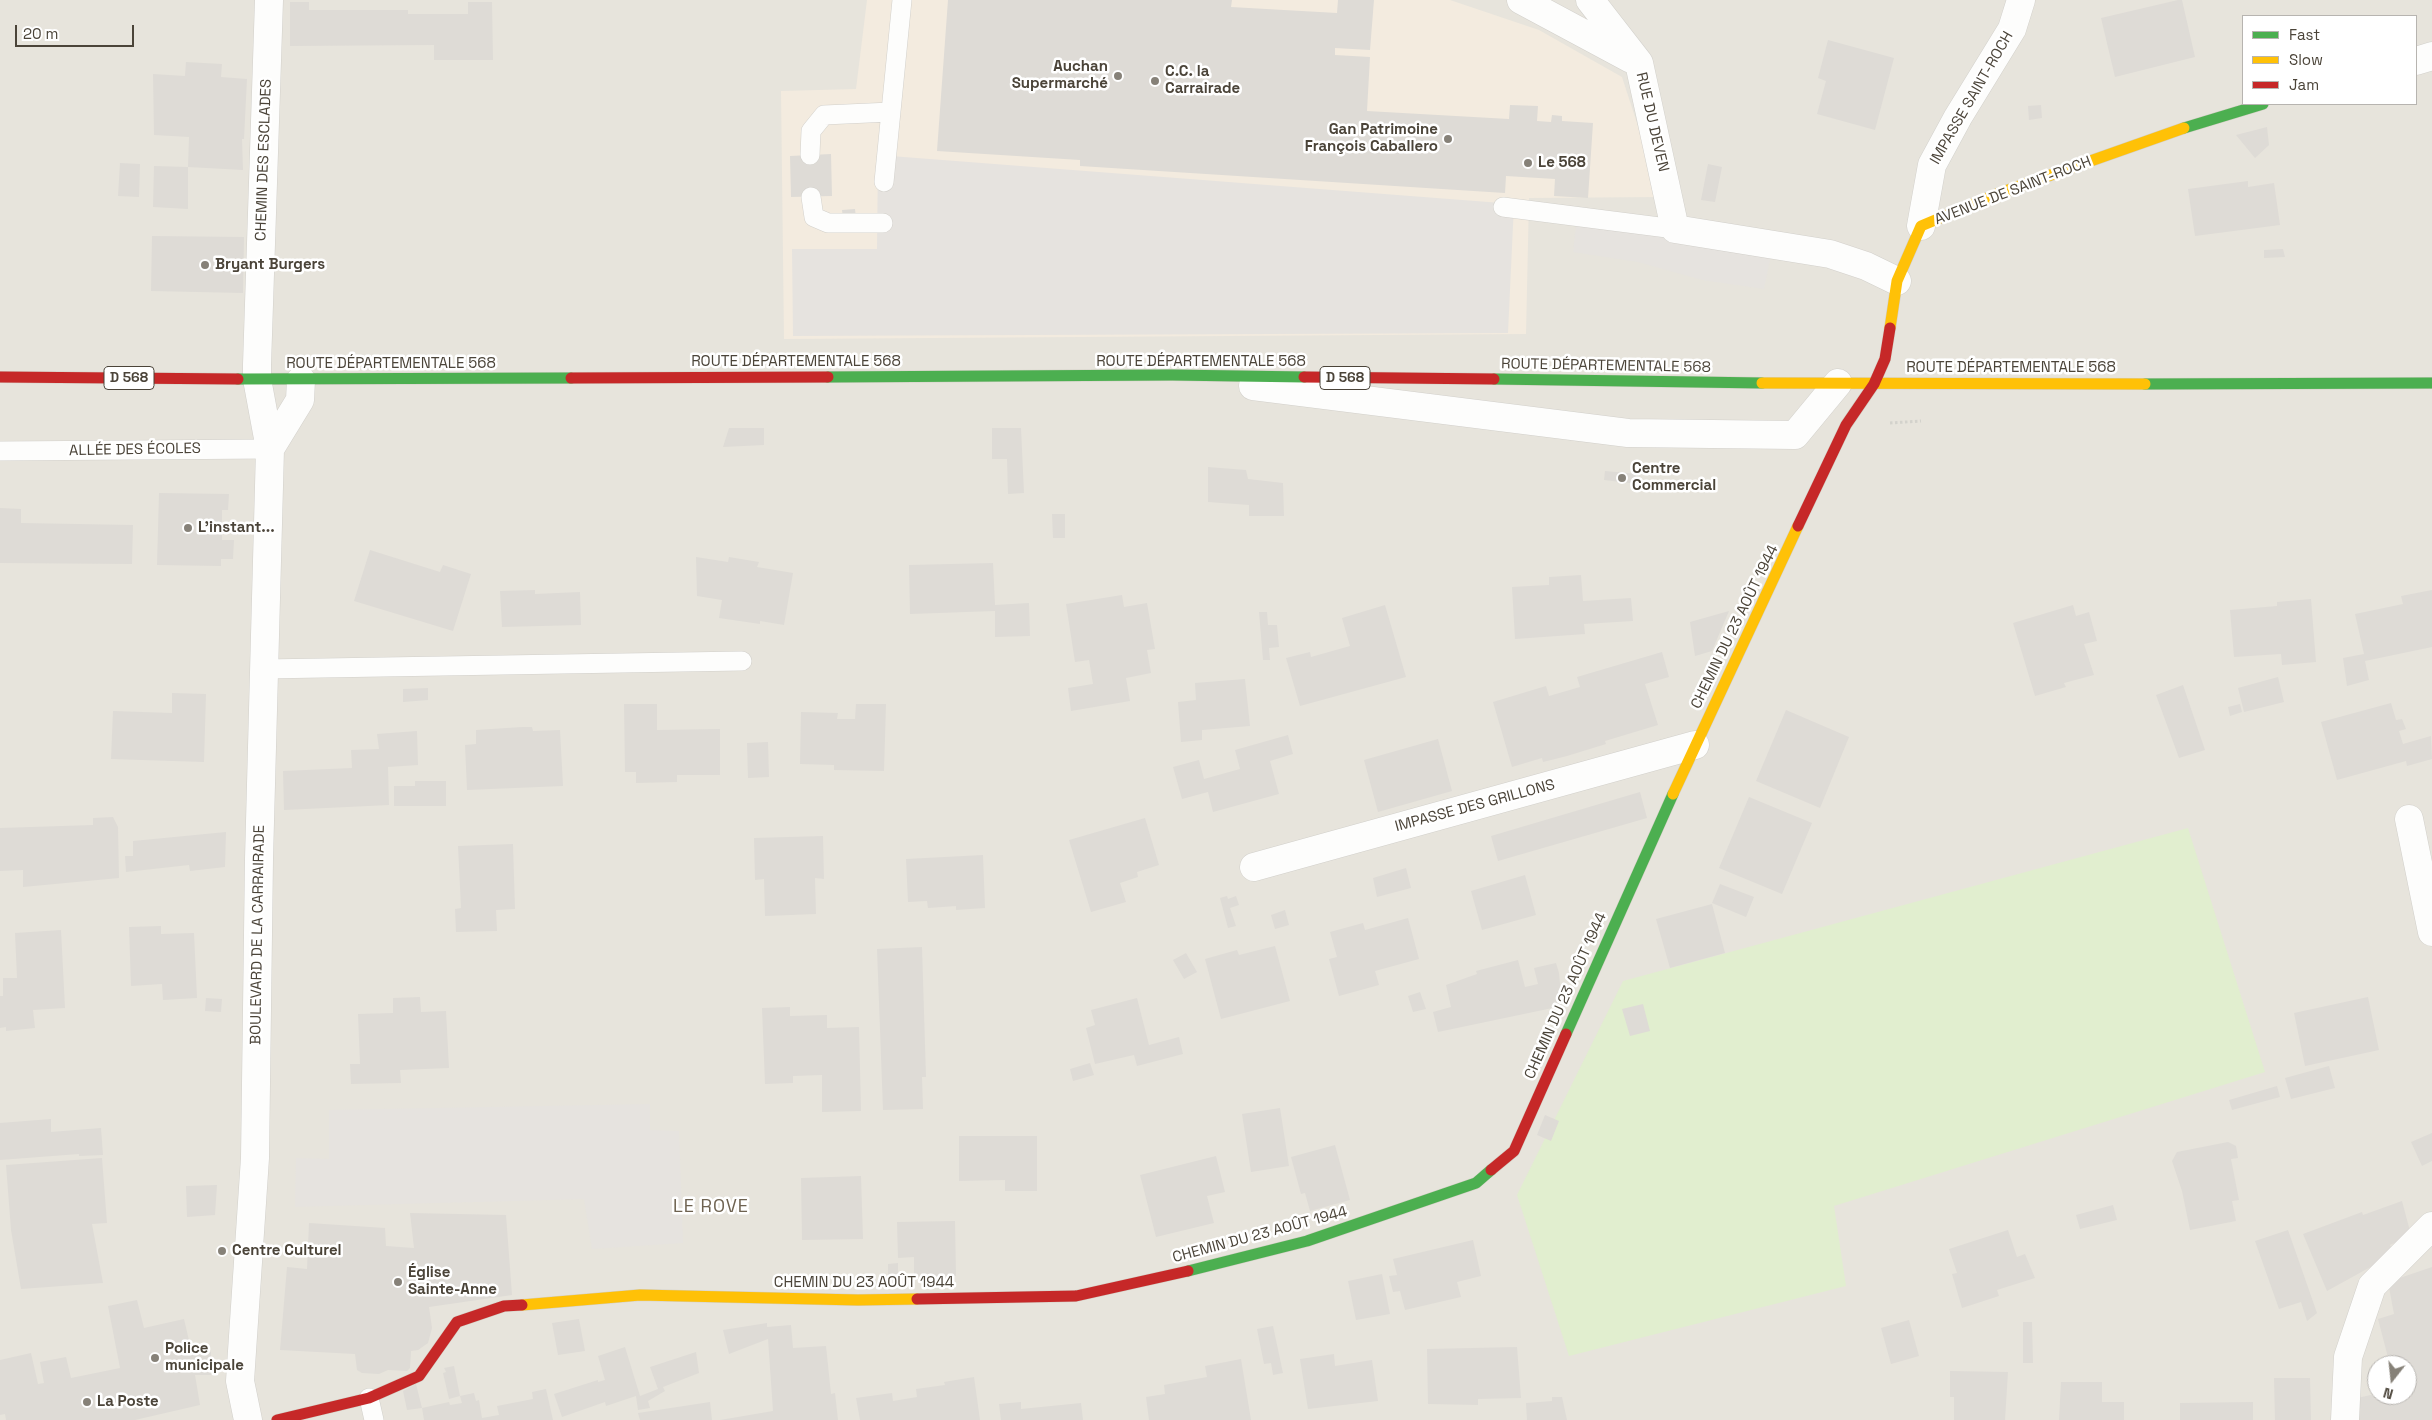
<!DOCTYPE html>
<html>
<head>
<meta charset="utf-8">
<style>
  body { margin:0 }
  #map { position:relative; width:2432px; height:1420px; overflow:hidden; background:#f4f2ee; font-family:"Space Grotesk",sans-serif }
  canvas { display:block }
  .legend { position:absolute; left:2242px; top:15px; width:175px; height:90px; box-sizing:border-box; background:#fff; border:1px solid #b7b4b0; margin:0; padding:6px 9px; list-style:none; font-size:15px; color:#4b4439 }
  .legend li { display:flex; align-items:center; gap:10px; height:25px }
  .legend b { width:25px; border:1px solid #b7b4b0 }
  .north { position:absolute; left:2367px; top:1355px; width:50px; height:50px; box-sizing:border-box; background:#fff; border:1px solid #b7b4b0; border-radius:50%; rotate:196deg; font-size:14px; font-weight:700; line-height:20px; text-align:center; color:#4b4439 }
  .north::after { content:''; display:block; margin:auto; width:18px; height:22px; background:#868178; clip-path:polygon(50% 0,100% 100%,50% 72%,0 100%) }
  .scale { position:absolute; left:15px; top:25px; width:119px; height:22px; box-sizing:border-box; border:2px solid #4b4439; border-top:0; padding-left:6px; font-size:15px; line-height:18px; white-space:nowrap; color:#4b4439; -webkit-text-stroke:4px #fff; paint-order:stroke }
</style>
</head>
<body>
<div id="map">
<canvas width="2432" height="1420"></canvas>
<ul class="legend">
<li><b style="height:6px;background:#4caf50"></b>Fast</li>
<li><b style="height:6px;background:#ffc107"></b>Slow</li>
<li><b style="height:6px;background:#c62828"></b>Jam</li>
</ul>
<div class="north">N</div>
<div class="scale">20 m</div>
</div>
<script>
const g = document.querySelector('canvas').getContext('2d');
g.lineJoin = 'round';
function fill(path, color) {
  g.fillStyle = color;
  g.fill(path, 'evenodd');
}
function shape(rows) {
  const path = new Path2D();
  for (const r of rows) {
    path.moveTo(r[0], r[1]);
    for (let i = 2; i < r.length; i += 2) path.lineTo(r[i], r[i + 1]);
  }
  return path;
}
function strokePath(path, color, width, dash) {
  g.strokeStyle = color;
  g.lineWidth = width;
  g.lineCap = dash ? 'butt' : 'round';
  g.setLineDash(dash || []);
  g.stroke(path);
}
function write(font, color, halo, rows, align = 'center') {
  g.font = font + ' "Space Grotesk",sans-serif';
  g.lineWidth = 5;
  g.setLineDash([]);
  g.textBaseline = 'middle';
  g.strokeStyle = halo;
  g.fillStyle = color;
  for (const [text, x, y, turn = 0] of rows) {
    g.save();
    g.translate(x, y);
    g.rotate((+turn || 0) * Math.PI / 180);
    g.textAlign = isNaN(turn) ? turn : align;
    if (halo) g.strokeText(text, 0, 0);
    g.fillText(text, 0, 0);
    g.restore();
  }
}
const residential = shape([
  [0,0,2432,0,2432,1420,0,1420],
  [2243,16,2416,16,2416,104,2243,104],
  [2377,1365,2407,1365,2407,1395,2377,1395]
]);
const commercial = shape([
  [867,0,1450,0,1539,30,1622,77,1661,197,1529,198,1526,334,784,339,781,91,856,89]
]);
const green = shape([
  [2188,828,2265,1072,1834,1206,1846,1286,1569,1356,1517,1195,1623,981]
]);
const parking = shape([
  [878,155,1514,204,1508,333,793,336,792,249,877,249],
  [1577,216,1773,245,1764,289,1702,280,1638,262,1573,252],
  [650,1104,650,1130,679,1131,683,1243,592,1249,584,1199,295,1207,296,1158,329,1159,329,1110]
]);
const building = shape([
  [948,0,1232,0,1231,7,1337,13,1338,0,1374,0,1370,50,1335,48,1335,55,1370,57,1367,111,1509,119,1510,105,1538,106,1537,121,1551,122,1552,115,1562,116,1562,121,1593,123,1588,198,1554,196,1555,179,1506,176,1505,193,1080,166,1080,160,937,151],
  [2178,0,2182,0,2195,57,2115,77,2101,18],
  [290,2,309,2,309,10,408,10,408,14,468,14,468,2,492,2,493,60,434,60,434,45,290,46],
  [1828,40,1894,58,1875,130,1817,114,1826,81,1818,78],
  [186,62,222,64,221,77,247,79,244,139,242,139,243,170,188,167,189,137,154,135,153,74,185,76],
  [2041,105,2042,118,2029,120,2028,106],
  [2267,127,2269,145,2255,158,2236,135],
  [831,154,832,196,791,197,790,156],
  [120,163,140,164,139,197,118,196],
  [1708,164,1722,167,1715,202,1701,200],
  [154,166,188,167,188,209,153,207],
  [2248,181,2248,187,2274,183,2280,225,2195,236,2188,189],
  [855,209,856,218,843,219,842,210],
  [152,236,244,237,243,293,151,291],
  [2283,249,2285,257,2264,258,2264,250],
  [729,428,764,428,764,445,723,447],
  [992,428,1021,428,1024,493,1008,494,1007,459,992,459],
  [1208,467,1246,470,1248,479,1283,483,1284,516,1249,516,1249,505,1208,502],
  [1605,471,1638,474,1638,484,1604,480],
  [159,493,229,494,228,510,222,510,222,540,234,540,233,559,221,559,221,566,157,565],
  [0,508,21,509,21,523,133,525,132,564,0,563],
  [1052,514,1065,514,1065,538,1053,538],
  [370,550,440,572,443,565,471,574,453,631,354,601],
  [696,557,728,562,729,557,759,562,757,567,793,573,784,625,760,621,760,624,719,618,722,600,697,596],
  [993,563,995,605,1029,603,1030,636,995,637,995,611,910,614,909,565],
  [1581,575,1583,601,1631,598,1633,621,1584,624,1585,634,1515,639,1512,587,1549,585,1549,577],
  [535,590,535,594,580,592,581,625,502,627,500,591],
  [2432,590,2432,647,2365,661,2369,680,2347,686,2343,658,2364,654,2355,614,2403,604,2401,596],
  [1122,595,1124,607,1147,603,1155,649,1147,650,1151,673,1126,678,1130,701,1071,711,1068,688,1093,684,1089,660,1075,662,1066,604],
  [2311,599,2316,662,2282,665,2281,654,2234,657,2230,610,2277,606,2277,602],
  [1385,605,1406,677,1300,706,1286,658,1310,652,1311,657,1350,646,1342,618],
  [2073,605,2076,616,2089,612,2097,641,2084,644,2094,675,2064,683,2066,687,2035,696,2013,623],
  [1729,611,1712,651,1695,656,1690,622],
  [1259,612,1267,612,1268,625,1277,625,1279,647,1269,648,1270,660,1263,660],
  [1662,652,1669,677,1645,684,1658,725,1605,741,1606,744,1567,756,1543,762,1542,758,1512,767,1493,702,1546,686,1549,696,1580,687,1577,677],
  [2278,677,2284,702,2244,712,2238,688],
  [1245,679,1250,726,1202,730,1202,740,1181,742,1178,702,1196,700,1195,683],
  [2183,685,2205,750,2179,758,2156,695],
  [428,688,428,700,403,702,403,689],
  [172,693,206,694,204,762,111,759,113,711,172,713],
  [2391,703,2396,720,2402,719,2406,729,2399,731,2403,744,2431,736,2432,759,2407,766,2406,761,2337,780,2321,722],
  [624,704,657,704,657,730,720,729,720,775,677,775,677,782,636,783,636,772,625,772],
  [856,704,886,704,884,771,834,770,834,765,800,764,801,712,838,713,837,719,855,719],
  [2240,704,2242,712,2230,716,2228,707],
  [1786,710,1849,737,1820,808,1756,781],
  [522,727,532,727,533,731,560,730,563,786,467,790,465,745,476,744,476,730],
  [417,731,418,765,388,767,389,805,284,810,283,771,352,768,351,750,379,749,377,734],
  [1288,735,1293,754,1270,761,1279,794,1213,812,1208,792,1182,799,1173,767,1199,760,1204,779,1240,769,1235,750],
  [1438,739,1452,791,1378,812,1364,760],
  [768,742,769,777,748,778,747,743],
  [415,781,446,781,446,806,394,806,394,786,415,786],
  [1640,792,1647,818,1498,861,1491,836],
  [1749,797,1812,823,1782,894,1719,868],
  [113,817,118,827,119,878,23,887,23,870,0,871,0,828,93,825,93,818],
  [1145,818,1159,865,1137,872,1138,877,1120,883,1126,902,1091,912,1069,840],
  [226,832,225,867,190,871,189,865,126,872,125,856,133,856,133,841],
  [823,836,824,879,815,878,816,914,765,916,764,879,755,880,754,838],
  [513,844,515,909,496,910,497,931,456,932,455,909,461,908,458,846],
  [983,855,985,908,956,910,956,906,928,908,927,901,908,902,906,859],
  [1406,868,1411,888,1377,897,1373,878],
  [1525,875,1536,915,1482,930,1471,891],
  [1720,884,1754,897,1746,917,1712,903],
  [1227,896,1228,899,1236,896,1239,905,1230,908,1236,926,1228,928,1220,898],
  [1712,904,1725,953,1670,968,1656,919],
  [1285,910,1289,925,1275,929,1271,915],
  [1408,918,1419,959,1375,971,1379,985,1339,996,1329,959,1337,957,1330,932,1363,923,1365,930],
  [161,926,161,934,194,933,197,998,163,1000,162,984,131,986,129,927],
  [61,930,65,1008,33,1010,35,1028,6,1031,6,1027,0,1028,0,996,3,996,3,978,17,978,15,933],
  [1275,946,1290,1001,1221,1019,1205,959,1237,950,1239,955],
  [922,947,926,1077,922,1077,923,1109,883,1110,877,949],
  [1186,953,1197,972,1184,979,1173,960],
  [1518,960,1525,987,1538,984,1534,968,1556,963,1559,973,1562,1006,1438,1032,1433,1012,1451,1007,1446,985,1477,974,1476,971],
  [1420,992,1426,1009,1413,1012,1408,996],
  [420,997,421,1012,446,1011,449,1068,400,1070,401,1083,351,1084,350,1064,360,1064,358,1014,393,1013,393,998],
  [2368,997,2379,1050,2305,1066,2294,1013],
  [206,998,222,999,221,1012,205,1011],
  [1137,998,1149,1045,1179,1037,1183,1054,1137,1066,1134,1055,1095,1064,1086,1028,1095,1025,1091,1010],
  [1643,1004,1650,1031,1630,1036,1622,1009],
  [790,1007,790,1016,827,1015,827,1028,859,1027,861,1111,822,1112,822,1075,793,1076,793,1083,765,1084,762,1008],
  [1090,1063,1094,1075,1073,1081,1070,1069],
  [2329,1066,2335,1088,2291,1099,2285,1078],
  [2277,1086,2280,1097,2232,1110,2229,1100],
  [1280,1108,1289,1166,1251,1172,1242,1114],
  [1545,1115,1559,1121,1551,1141,1537,1135],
  [51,1119,51,1132,101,1128,103,1155,79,1156,79,1154,0,1160,0,1123],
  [2432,1133,2432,1161,2422,1166,2411,1142],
  [959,1136,1037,1136,1037,1191,1005,1191,1005,1180,959,1181],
  [2228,1142,2236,1146,2238,1158,2231,1159,2239,1200,2232,1201,2236,1221,2190,1230,2182,1191,2172,1161,2177,1152],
  [1335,1145,1350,1200,1310,1211,1305,1193,1301,1194,1291,1157],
  [1216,1156,1225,1192,1207,1196,1214,1223,1156,1237,1140,1175],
  [102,1158,107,1223,92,1224,103,1283,21,1289,11,1230,6,1165],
  [861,1176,863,1239,802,1240,801,1178],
  [217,1185,215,1215,187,1217,186,1186],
  [2402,1201,2411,1235,2390,1245,2394,1254,2327,1291,2303,1234,2362,1212,2363,1215],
  [2113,1205,2117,1220,2080,1229,2076,1215],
  [410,1213,506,1215,512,1295,429,1307,432,1328,428,1343,418,1350,411,1351,410,1368,407,1371,388,1370,379,1374,362,1373,357,1370,355,1354,280,1350,287,1267,307,1269,309,1223,385,1228,386,1246,414,1248],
  [955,1221,956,1276,914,1277,914,1257,898,1258,897,1222],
  [2008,1230,2017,1257,2025,1254,2035,1278,1997,1290,1999,1296,1962,1308,1952,1274,1957,1273,1949,1249],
  [2288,1230,2317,1313,2307,1321,2301,1302,2279,1309,2255,1241],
  [1473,1240,1481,1276,1457,1282,1461,1297,1405,1310,1400,1291,1393,1292,1389,1276,1397,1275,1393,1259],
  [898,1263,898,1283,888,1283,888,1264],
  [2432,1267,2432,1420,2359,1420,2353,1399,2375,1394,2370,1375,2377,1372,2377,1395,2407,1395,2407,1365,2390,1365,2378,1319,2394,1314,2388,1282],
  [1382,1274,1390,1314,1356,1320,1348,1281],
  [137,1300,144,1328,184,1319,191,1349,198,1347,211,1352,211,1375,195,1375,200,1405,135,1420,6,1420,5,1414,0,1415,0,1360,31,1353,38,1384,44,1383,40,1362,66,1357,71,1378,120,1368,108,1306],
  [579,1319,585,1351,558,1355,552,1323],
  [1909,1320,1919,1356,1891,1364,1881,1328],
  [2023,1322,2032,1322,2033,1363,2023,1363],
  [767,1323,767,1327,791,1325,793,1348,826,1346,831,1394,835,1393,838,1420,720,1420,773,1411,768,1339,729,1354,723,1330],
  [1273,1326,1283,1373,1273,1375,1271,1363,1264,1364,1257,1329],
  [625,1347,640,1396,658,1389,650,1367,696,1352,699,1373,663,1387,665,1391,648,1401,650,1408,638,1410,636,1396,606,1406,605,1402,562,1417,554,1394,598,1380,598,1382,605,1380,598,1356],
  [1517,1347,1521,1398,1478,1399,1478,1405,1428,1404,1427,1349],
  [1334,1354,1335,1366,1372,1360,1378,1401,1308,1409,1300,1359],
  [1241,1359,1251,1420,1149,1420,1146,1397,1165,1394,1164,1385,1207,1377,1205,1366],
  [454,1366,460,1396,449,1399,443,1373,446,1372,444,1368],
  [1950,1371,2008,1372,2005,1420,1954,1420,1954,1397,1950,1397],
  [974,1377,980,1420,860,1420,856,1398,892,1393,893,1401,917,1397,916,1389,945,1385,944,1382],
  [2274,1378,2310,1378,2311,1420,2275,1420],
  [2061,1382,2102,1382,2102,1402,2124,1402,2124,1420,2059,1420],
  [416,1384,422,1408,407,1410,403,1391],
  [546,1389,553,1420,424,1420,422,1408,449,1402,450,1405,462,1403,460,1396,474,1393,476,1401,479,1400,482,1418,499,1415,497,1406,533,1399,532,1392],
  [1552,1397,1562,1397,1567,1420,1527,1420,1526,1403,1552,1401],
  [710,1402,712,1420,640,1420,638,1413],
  [1021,1402,1021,1409,1081,1403,1083,1420,1001,1420,999,1404],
  [2253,1402,2253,1420,2180,1420,2180,1403]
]);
const path = shape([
  [1890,423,1921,421]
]);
const lane = shape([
  [810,155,811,131,824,115,891,112],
  [884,182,902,0],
  [811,197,814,217,828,223,883,223],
  [1503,207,1675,229],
  [0,451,270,449],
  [264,669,742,661],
  [369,1398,374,1420]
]);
const street = shape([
  [1521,0,1631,59],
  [1590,0,1639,63,1675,229,1830,254,1866,266,1897,281],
  [2416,61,2432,56],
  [1921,226,1932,165,1958,117,2012,29,2021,0],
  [1253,386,1628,433,1795,435,1838,383],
  [270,449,300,400,301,380],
  [2409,819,2432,932],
  [1254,867,1695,745],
  [248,1420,240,1381,255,1158,259,859,270,449,257,379,257,365,269,0],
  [2345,1420,2348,1357,2372,1286,2432,1226]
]);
const fast = shape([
  [2184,128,2263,104],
  [828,377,1172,375,1304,377],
  [238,379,571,378],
  [1494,379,1762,383],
  [2145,384,2432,383],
  [1566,1034,1673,794],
  [1188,1271,1307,1241,1476,1183,1491,1170]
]);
const slow = shape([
  [1890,328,1897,281,1921,226,1997,194,2184,128],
  [1762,383,2145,384],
  [1673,794,1798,526],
  [522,1305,640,1295,858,1300,917,1299]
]);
const jam = shape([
  [0,377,238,379],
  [1304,377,1494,379],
  [571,378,828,377],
  [1798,526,1846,425,1874,384,1885,359,1890,328],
  [1491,1170,1514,1151,1566,1034],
  [917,1299,1076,1296,1188,1271],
  [277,1420,369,1398,419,1376,457,1322,504,1306,522,1305]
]);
const markers = [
  [1118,76,5,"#868178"],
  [1155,81,5,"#868178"],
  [1448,139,5,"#868178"],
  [1528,163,5,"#868178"],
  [205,265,5,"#868178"],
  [1622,478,5,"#868178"],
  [188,528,5,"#868178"],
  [222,1251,5,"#868178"],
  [398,1282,5,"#868178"],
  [155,1358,5,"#868178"],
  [87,1402,5,"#868178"]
];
const shields = [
  [129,378,50],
  [1345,378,50]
];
const shieldNames = [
  ["D 568",129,378],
  ["D 568",1345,378]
];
const poiNames = [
  ["Auchan",1108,67,"right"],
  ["Supermarché",1108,84,"right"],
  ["C.C. la",1165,72],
  ["Carrairade",1165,89],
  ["Gan Patrimoine",1438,130,"right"],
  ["François Caballero",1438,147,"right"],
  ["Le 568",1538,163],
  ["Bryant Burgers",215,265],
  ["Centre",1632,469],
  ["Commercial",1632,486],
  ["L'instant...",198,528],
  ["Centre Culturel",232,1251],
  ["Église",408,1273],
  ["Sainte-Anne",408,1290],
  ["Police",165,1349],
  ["municipale",165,1366],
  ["La Poste",97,1402]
];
const streetNames = [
  ["IMPASSE SAINT-ROCH",1972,98,-60],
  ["RUE DU DEVEN",1652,122,77],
  ["CHEMIN DES ESCLADES",264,160,-88],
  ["AVENUE DE SAINT-ROCH",2013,191,-21],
  ["ROUTE DÉPARTEMENTALE 568",796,362],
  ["ROUTE DÉPARTEMENTALE 568",1201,362],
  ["ROUTE DÉPARTEMENTALE 568",391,364],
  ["ROUTE DÉPARTEMENTALE 568",1606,366,1],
  ["ROUTE DÉPARTEMENTALE 568",2011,368],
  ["ALLÉE DES ÉCOLES",135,450,-1],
  ["CHEMIN DU 23 AOÛT 1944",1735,627,-64],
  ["IMPASSE DES GRILLONS",1475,806,-15],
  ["BOULEVARD DE LA CARRAIRADE",258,935,-89],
  ["CHEMIN DU 23 AOÛT 1944",1566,996,-66],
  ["CHEMIN DU 23 AOÛT 1944",1260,1235,-15],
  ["CHEMIN DU 23 AOÛT 1944",864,1283]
];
const quarterNames = [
  ["LE ROVE",711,1207]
];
fill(residential, '#e7e4dc');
fill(commercial, '#f3ebdf');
fill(green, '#e1eecf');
fill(parking, '#e6e3df');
fill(building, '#dedbd6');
strokePath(lane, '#d2d0cb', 20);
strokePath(street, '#d2d0cb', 29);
strokePath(fast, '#d3cfc5', 12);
strokePath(slow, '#d3cfc5', 12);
strokePath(jam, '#d3cfc5', 12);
strokePath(path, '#d3d2cc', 3, [2.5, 2.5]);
strokePath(lane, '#fdfdfc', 19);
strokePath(street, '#fdfdfc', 28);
strokePath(fast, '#4caf50', 11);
strokePath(slow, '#ffc107', 11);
strokePath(jam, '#c62828', 11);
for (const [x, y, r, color] of markers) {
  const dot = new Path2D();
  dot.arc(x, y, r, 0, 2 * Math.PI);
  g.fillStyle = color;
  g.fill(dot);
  strokePath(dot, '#fff', 2);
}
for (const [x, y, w] of shields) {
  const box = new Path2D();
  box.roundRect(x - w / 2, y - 11.5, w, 23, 4);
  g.fillStyle = '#fff';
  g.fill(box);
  strokePath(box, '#4b4439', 1);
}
write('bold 14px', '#4b4439', null, shieldNames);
write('bold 15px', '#4b4439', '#fff', poiNames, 'left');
write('15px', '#4b4439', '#fff', streetNames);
g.letterSpacing = '1px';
write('18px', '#6e6250', '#fff', quarterNames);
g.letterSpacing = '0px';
</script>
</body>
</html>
